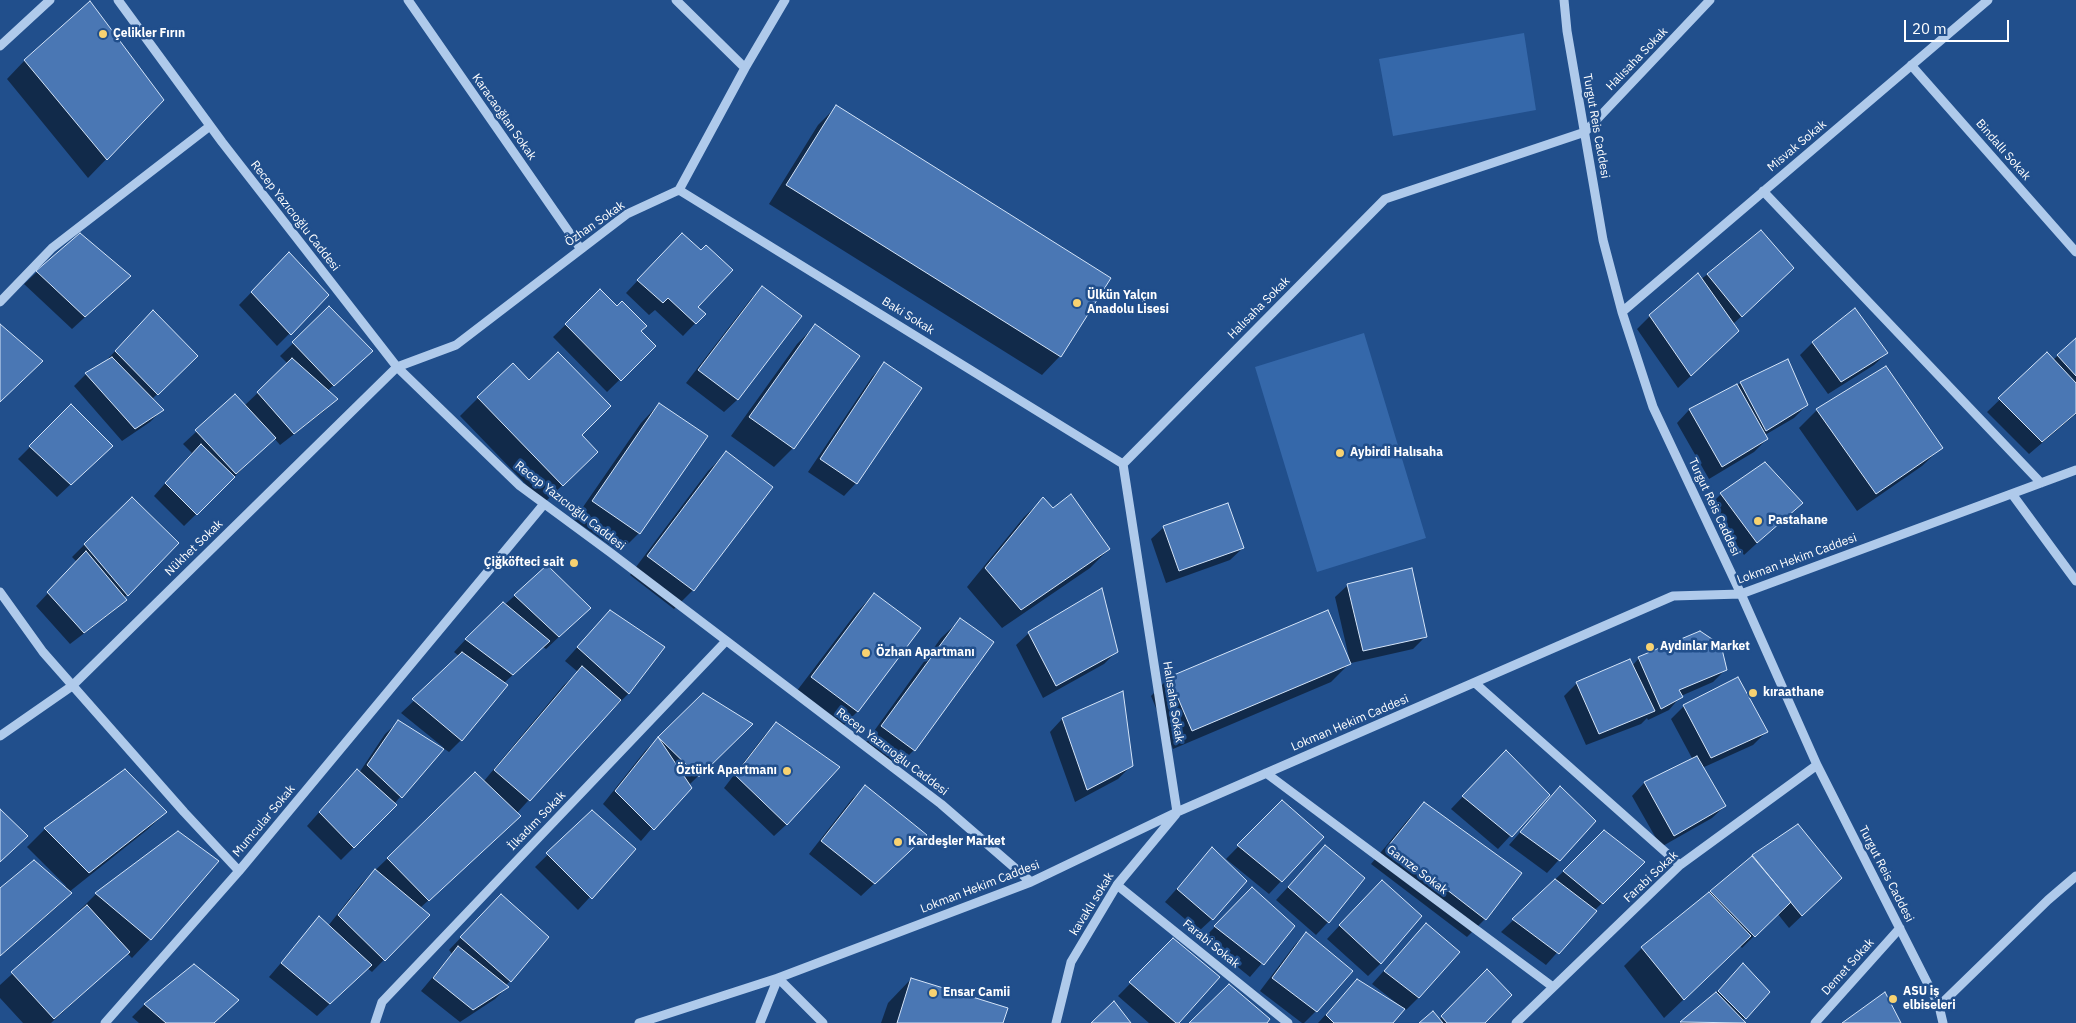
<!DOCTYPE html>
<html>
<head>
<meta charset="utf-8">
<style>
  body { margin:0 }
  #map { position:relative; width:2076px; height:1023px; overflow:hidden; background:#214f8c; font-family:"IBM Plex Sans",sans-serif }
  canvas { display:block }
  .scale { position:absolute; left:1904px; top:20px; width:105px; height:22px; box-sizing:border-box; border:2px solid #fff; border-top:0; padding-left:6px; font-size:15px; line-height:18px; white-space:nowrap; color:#fff; -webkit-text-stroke:4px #214f8c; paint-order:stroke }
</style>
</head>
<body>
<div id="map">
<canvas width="2076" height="1023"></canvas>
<div class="scale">20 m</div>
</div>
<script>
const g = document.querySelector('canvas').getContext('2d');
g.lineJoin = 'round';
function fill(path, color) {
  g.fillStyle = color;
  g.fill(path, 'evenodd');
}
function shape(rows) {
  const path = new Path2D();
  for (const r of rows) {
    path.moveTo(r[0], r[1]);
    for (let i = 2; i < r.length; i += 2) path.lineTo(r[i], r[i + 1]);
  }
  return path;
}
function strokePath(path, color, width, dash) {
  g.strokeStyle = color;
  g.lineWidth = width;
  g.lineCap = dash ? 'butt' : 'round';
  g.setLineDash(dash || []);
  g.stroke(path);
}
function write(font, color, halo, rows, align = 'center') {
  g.font = font + ' "IBM Plex Sans",sans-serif';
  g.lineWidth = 5;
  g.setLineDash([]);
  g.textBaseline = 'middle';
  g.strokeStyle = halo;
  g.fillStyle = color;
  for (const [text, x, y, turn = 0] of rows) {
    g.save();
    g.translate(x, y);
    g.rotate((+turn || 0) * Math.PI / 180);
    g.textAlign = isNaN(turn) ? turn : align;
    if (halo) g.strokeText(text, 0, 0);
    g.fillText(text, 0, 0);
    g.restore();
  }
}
const green = shape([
  [1524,33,1536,110,1393,136,1379,59],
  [1364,333,1426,538,1317,572,1255,367]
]);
const shadow = shape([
  [25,60,163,100,88,178,7,79],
  [836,107,1060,356,1042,375,769,204,818,125],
  [669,247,696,307,704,314,683,336,655,310,649,315,626,293],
  [276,267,328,295,277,346,239,305],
  [37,272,130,276,72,329,24,284],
  [1708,274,1780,281,1733,324,1725,344,1678,388,1637,329,1650,316],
  [762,287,800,316,737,400,724,412,686,383,750,300],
  [600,291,654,346,607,392,553,337],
  [329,308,359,363,327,391,336,399,324,411,280,445,274,438,184,526,154,496,192,453,183,444,235,396,244,406,288,364,280,356],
  [140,324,196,356,152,399,162,410,150,422,122,441,74,386,86,374,105,362],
  [815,326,858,356,793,448,774,467,731,436,797,344],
  [2076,339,2076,414,2029,454,1987,412,2047,354,2053,360],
  [1813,342,1887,353,1874,365,1828,394,1800,355],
  [884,364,856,483,844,496,808,472,872,377],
  [1741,383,1807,405,1794,418,1765,435,1767,439,1754,452,1709,479,1677,423,1689,410],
  [478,398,580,435,578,470,544,503,460,416],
  [659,404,706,437,639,533,620,552,574,520,641,423],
  [71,406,99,458,57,497,18,459],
  [1817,410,1941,448,1922,466,1857,511,1799,428],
  [726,453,771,487,693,590,674,609,630,575,708,471],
  [1721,494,1801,503,1744,555,1709,506],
  [1043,499,1053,509,1109,549,1090,568,1002,628,967,587,1024,517],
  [1164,527,1243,548,1230,560,1166,583,1151,539],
  [177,543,124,598,125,600,112,612,70,644,36,606,77,562,72,557,85,544],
  [547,567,577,620,546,649,543,647,504,683,461,740,449,752,443,748,394,804,396,805,341,860,307,826,345,783,359,773,385,734,398,722,442,749,443,747,401,713,460,657,454,652,466,639],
  [1348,585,1426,636,1413,649,1351,663,1351,662,1331,682,1173,749,1151,696,1169,678,1350,662,1335,597],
  [874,594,857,712,839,730,793,696,856,613],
  [960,620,914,750,896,768,864,745,941,638],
  [598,624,663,648,628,694,616,706,615,705,517,813,501,834,420,908,428,915,372,972,367,968,317,1016,269,977,319,918,328,926,362,883,476,773,484,781,563,686,578,672,565,661],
  [1029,633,1116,652,1104,664,1043,698,1016,645],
  [1639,658,1726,669,1713,682,1681,696,1669,710,1648,720,1647,718,1641,724,1586,745,1564,696,1577,683,1632,666],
  [1122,693,1131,766,1118,779,1075,802,1050,732,1062,719],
  [703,694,751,724,689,785,641,841,603,804,645,751],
  [1684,706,1766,732,1753,745,1702,768,1725,806,1712,818,1661,847,1632,796,1644,783,1693,760,1671,719],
  [776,724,787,824,774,836,724,788,764,736],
  [1493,765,1548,795,1498,849,1451,809],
  [865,787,913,847,861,896,809,854,852,799],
  [1560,787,1594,821,1547,873,1509,845],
  [1282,802,1322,837,1269,894,1226,859],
  [1424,803,1485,919,1467,937,1371,864,1406,822],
  [166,812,147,830,69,892,70,893,58,906,0,956,0,890,64,888,66,886,27,847,45,829],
  [592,812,634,849,578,910,535,867],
  [1798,825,1828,891,1789,928,1777,913,1742,948,1740,946,1664,1018,1624,966,1642,948,1753,856],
  [1604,832,1643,862,1594,911,1546,965,1501,932],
  [1212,849,1212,919,1199,931,1165,902],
  [1313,860,1328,922,1316,935,1276,900],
  [1252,889,1294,926,1250,977,1203,939],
  [96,894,150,939,132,958,127,953,51,1023,23,1023,0,998,0,985,79,913,78,912],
  [1369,894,1381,963,1368,976,1327,939],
  [489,908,510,981,506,985,507,987,495,999,460,1022,421,991,452,954,449,950],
  [1306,933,1351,971,1316,1011,1304,1023,1302,1023,1260,991,1294,946],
  [1414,937,1419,997,1406,1010,1404,1008,1391,1023,1318,1023,1357,980,1398,1006,1399,1005,1372,984],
  [1173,940,1177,1023,1149,1023,1118,996],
  [194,965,213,1023,139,1023,132,1017,144,1005],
  [1487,970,1483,1023,1421,1023,1439,1020],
  [1730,978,1745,1018,1742,1021,1744,1023,1681,1023,1715,994],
  [911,979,1002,1023,881,1023,888,1003]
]);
const building = shape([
  [90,1,164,100,107,160,24,60,90,1],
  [836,105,1111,278,1061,357,786,185,836,105],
  [1761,230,1794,268,1742,317,1707,274,1761,230],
  [80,233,131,276,85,317,36,271,80,233],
  [682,233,701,250,706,245,733,270,698,307,706,314,696,324,668,298,663,303,637,280,682,233],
  [289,252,329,295,291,335,251,292,289,252],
  [1698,273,1739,331,1691,376,1649,315,1698,273],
  [762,286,802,316,738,400,698,370,762,286],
  [600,289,617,306,622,301,647,326,641,331,656,346,621,381,565,324,600,289],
  [329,306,373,351,334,386,292,342,329,306],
  [1855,308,1888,353,1841,382,1812,342,1855,308],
  [153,310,198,356,158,395,115,351,153,310],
  [0,324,43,361,0,402,0,324],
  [815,324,860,356,794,449,749,417,815,324],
  [2076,338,2076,376,2057,355,2076,338],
  [558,352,611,406,582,435,598,452,563,486,477,397,513,363,529,380,558,352],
  [2047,352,2076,383,2076,413,2042,442,1998,398,2047,352],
  [112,357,164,410,135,429,85,373,112,357],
  [292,358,338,399,294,434,257,392,292,358],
  [1788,359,1808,405,1766,431,1740,382,1788,359],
  [884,362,922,388,857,484,820,459,884,362],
  [1886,366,1943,448,1876,494,1816,409,1886,366],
  [1737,384,1768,439,1722,467,1689,409,1737,384],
  [235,394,276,438,236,474,195,430,235,394],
  [659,403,708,436,640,534,592,501,659,403],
  [71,404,113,446,71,485,29,446,71,404],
  [201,444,235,477,197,515,165,483,201,444],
  [726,451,773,487,694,591,647,556,726,451],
  [1765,462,1803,503,1757,543,1720,493,1765,462],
  [1071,494,1110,549,1021,610,985,568,1043,497,1053,508,1071,494],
  [132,497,179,543,128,596,84,544,132,497],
  [1228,503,1244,548,1179,571,1163,526,1228,503],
  [86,551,127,600,84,633,47,592,86,551],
  [547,565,591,608,559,637,514,595,547,565],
  [1412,568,1427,637,1363,651,1347,584,1412,568],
  [1102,588,1118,652,1056,686,1028,632,1102,588],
  [874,593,921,628,858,712,811,677,874,593],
  [503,602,550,641,513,675,465,639,503,602],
  [610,610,665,647,629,694,577,647,610,610],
  [1328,610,1351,664,1192,731,1169,677,1328,610],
  [960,618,994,642,915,751,881,726,960,618],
  [1700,631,1721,645,1727,670,1679,690,1683,697,1661,709,1638,657,1700,631],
  [462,652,508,685,462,741,412,699,462,652],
  [1630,659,1655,711,1599,734,1576,682,1630,659],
  [582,666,621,700,530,801,494,770,582,666],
  [1738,677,1768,732,1711,758,1683,705,1738,677],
  [1123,691,1133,766,1087,790,1062,718,1123,691],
  [703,693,753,724,699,777,658,737,703,693],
  [398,720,444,749,402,798,367,765,398,720],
  [776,722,840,767,787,825,735,775,776,722],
  [658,737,692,788,654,830,615,791,658,737],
  [1506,750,1550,795,1512,837,1462,796,1506,750],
  [1697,756,1726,806,1674,836,1644,782,1697,756],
  [125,769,167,812,89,873,44,828,125,769],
  [357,769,397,805,354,848,319,812,357,769],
  [475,772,521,816,429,901,387,858,475,772],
  [865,785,927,835,875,884,821,841,865,785],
  [1560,786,1596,821,1560,861,1520,832,1560,786],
  [1282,800,1324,837,1282,882,1237,845,1282,800],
  [1424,802,1522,873,1486,920,1389,845,1424,802],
  [0,809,28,836,0,862,0,809],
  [592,810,636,849,592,899,546,853,592,810],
  [1798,824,1842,878,1802,916,1752,855,1798,824],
  [1604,830,1645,862,1603,904,1563,871,1604,830],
  [178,831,219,861,151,940,95,893,178,831],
  [1325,845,1365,878,1329,923,1288,887,1325,845],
  [1212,847,1247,881,1213,920,1177,889,1212,847],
  [1752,856,1791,902,1755,937,1710,891,1752,856],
  [34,860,72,893,0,956,0,888,34,860],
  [375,869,430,915,385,961,338,915,375,869],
  [1555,879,1597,911,1559,954,1512,919,1555,879],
  [1382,880,1422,916,1381,964,1339,925,1382,880],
  [1252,887,1295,926,1264,965,1214,926,1252,887],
  [1709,892,1751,936,1684,1000,1641,947,1709,892],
  [501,894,549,937,511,982,460,937,501,894],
  [87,905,130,952,54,1019,11,972,87,905],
  [319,916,372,965,330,1004,281,963,319,916],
  [1426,923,1460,952,1419,998,1384,971,1426,923],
  [1306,932,1353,971,1317,1012,1272,978,1306,932],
  [1173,938,1220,977,1179,1023,1176,1023,1129,982,1173,938],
  [458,946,509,987,473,1010,433,978,458,946],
  [1743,963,1770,992,1746,1019,1718,991,1743,963],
  [194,964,239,1000,214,1023,166,1023,144,1004,194,964],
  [1487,969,1512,995,1485,1023,1447,1023,1441,1016,1487,969],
  [911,978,1008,1008,1003,1023,897,1023,911,978],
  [1357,979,1405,1009,1393,1023,1334,1023,1326,1015,1357,979],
  [1229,984,1270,1019,1267,1023,1189,1023,1229,984],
  [1716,992,1746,1023,1680,1022,1716,992],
  [1885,992,1901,1023,1842,1023,1885,992],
  [1114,1001,1131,1023,1091,1023,1114,1001],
  [1433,1011,1443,1023,1419,1023,1433,1011]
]);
const minor = shape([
  [118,0,222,142,397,367,520,486,611,553,941,804,1031,882],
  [408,0,580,248],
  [676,0,745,68],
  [1564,0,1567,31,1603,240,1622,312,1653,407,1741,594,1817,765,1939,1006,1943,1023],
  [0,46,50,0],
  [1911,65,2076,252],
  [679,190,1123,464],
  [1763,191,2041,483],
  [0,302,52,248,210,126],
  [1622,312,1988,0],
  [2012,494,2076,581],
  [0,592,43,652,184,812,239,871,544,504],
  [1475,683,1680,865],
  [0,736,72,686,397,367,456,345,627,214,679,190,745,68,785,0],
  [1266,773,1553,987],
  [1177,812,1123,464,1385,199,1585,132,1710,0],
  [1117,885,1288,1023],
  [1939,1006,2048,900,2076,876],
  [105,1023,239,871],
  [375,1023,382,1002,726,641],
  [639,1023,778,978,1031,882,1177,812,1673,596,1741,594,2076,470],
  [760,1023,778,978,823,1023],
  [1056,1023,1071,962,1117,885,1176,814],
  [1516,1023,1680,865,1817,765],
  [1815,1023,1900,928]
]);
const markers = [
  [103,34,5,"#f8d271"],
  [1077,303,5,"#f8d271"],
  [1340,453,5,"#f8d271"],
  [1758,521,5,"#f8d271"],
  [574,563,5,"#f8d271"],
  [1650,647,5,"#f8d271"],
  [866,653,5,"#f8d271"],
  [1753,693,5,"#f8d271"],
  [787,771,5,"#f8d271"],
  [898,842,5,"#f8d271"],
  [933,993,5,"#f8d271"],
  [1893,999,5,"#f8d271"]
];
const poiNames = [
  ["Çelikler Fırın",113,34],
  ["Ülkün Yalçın",1087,296],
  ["Anadolu Lisesi",1087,310],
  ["Aybirdi Halısaha",1350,453],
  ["Pastahane",1768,521],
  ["Çiğköfteci sait",564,563,"right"],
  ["Aydınlar Market",1660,647],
  ["Özhan Apartmanı",876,653],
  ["kıraathane",1763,693],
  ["Öztürk Apartmanı",777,771,"right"],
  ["Kardeşler Market",908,842],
  ["ASU iş",1903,992],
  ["elbiseleri",1903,1006],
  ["Ensar Camii",943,993]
];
const streetNames = [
  ["Halısaha Sokak",1637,59,-46],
  ["Karacaoğlan Sokak",504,117,55],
  ["Turgut Reis Caddesi",1596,126,80],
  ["Misvak Sokak",1797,146,-40],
  ["Bindallı Sokak",2003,150,49],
  ["Recep Yazıcıoğlu Caddesi",295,216,52],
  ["Özhan Sokak",595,224,-35],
  ["Halısaha Sokak",1259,308,-45],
  ["Baki Sokak",908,316,32],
  ["Recep Yazıcıoğlu Caddesi",570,506,38],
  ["Turgut Reis Caddesi",1714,507,65],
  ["Nükhet Sokak",194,548,-44],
  ["Lokman Hekim Caddesi",1797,559,-20],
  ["Halısaha Sokak",1173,702,81],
  ["Lokman Hekim Caddesi",1350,723,-23],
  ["Recep Yazıcıoğlu Caddesi",892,752,37],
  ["Mumcular Sokak",264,821,-50],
  ["İlkadım Sokak",537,821,-46],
  ["Gamze Sokak",1417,870,37],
  ["Turgut Reis Caddesi",1886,874,63],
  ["Farabi Sokak",1651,877,-43],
  ["Lokman Hekim Caddesi",980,887,-21],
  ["kavaklı sokak",1092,904,-58],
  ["Farabi Sokak",1211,944,39],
  ["Demet Sokak",1848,967,-48]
];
fill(green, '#3568aa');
fill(shadow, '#0007');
fill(building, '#4a77b4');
strokePath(building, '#d4e4f8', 1);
strokePath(minor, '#afcaeb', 9);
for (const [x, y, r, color] of markers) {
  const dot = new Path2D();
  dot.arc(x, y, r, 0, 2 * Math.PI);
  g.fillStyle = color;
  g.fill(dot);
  strokePath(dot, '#214f8c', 2);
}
write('bold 12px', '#fff', '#214f8c', poiNames, 'left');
write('12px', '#fff', '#214f8c', streetNames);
</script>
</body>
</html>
